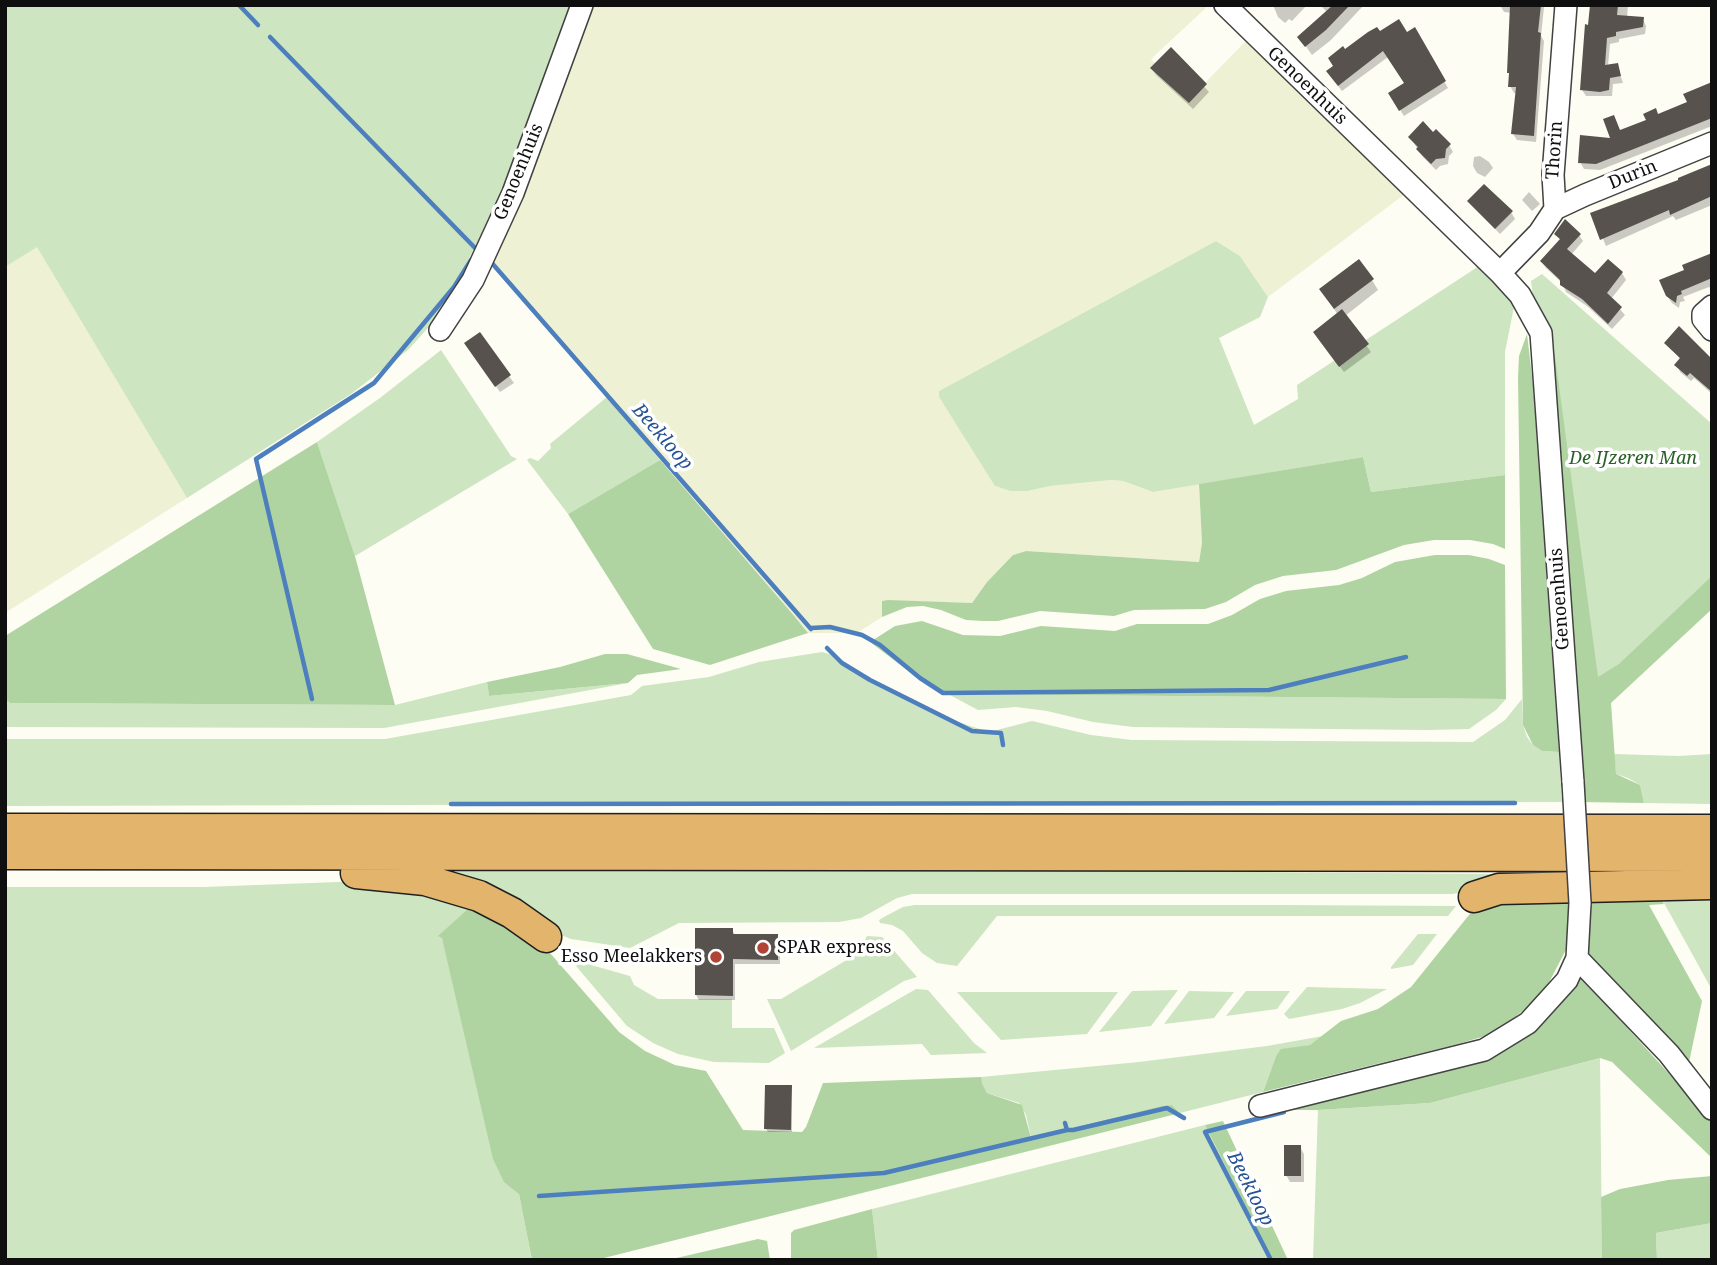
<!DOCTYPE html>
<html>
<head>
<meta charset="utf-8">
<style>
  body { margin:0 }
  #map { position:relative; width:1717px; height:1265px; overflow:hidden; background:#fdfdf3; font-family:"Noto Serif",serif }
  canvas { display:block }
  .frame { position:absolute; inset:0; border:7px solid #0f0f0f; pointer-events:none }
</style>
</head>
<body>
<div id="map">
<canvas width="1717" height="1265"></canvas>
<div class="frame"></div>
</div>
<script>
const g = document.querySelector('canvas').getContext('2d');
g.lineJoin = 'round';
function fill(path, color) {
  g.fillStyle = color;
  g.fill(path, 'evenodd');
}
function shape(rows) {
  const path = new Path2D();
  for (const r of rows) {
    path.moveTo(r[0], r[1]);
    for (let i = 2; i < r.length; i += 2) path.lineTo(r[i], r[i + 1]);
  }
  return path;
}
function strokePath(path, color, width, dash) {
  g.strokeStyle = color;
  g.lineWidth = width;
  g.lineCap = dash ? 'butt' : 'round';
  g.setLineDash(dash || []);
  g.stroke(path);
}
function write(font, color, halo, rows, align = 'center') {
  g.font = font + ' "Noto Serif",serif';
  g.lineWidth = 7;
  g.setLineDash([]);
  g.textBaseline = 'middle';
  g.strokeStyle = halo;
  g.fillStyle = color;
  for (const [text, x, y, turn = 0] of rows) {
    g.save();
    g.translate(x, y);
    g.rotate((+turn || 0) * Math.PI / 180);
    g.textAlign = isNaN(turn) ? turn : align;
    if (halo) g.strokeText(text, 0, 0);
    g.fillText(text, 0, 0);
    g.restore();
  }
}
const farmland = shape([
  [589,5,1209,5,1151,59,1188,100,1247,40,1405,194,1268,297,1240,256,1216,241,939,391,939,397,997,487,1028,491,1050,486,1111,480,1123,481,1153,492,1199,484,1202,543,1199,562,1026,551,1013,555,987,582,972,603,882,601,882,617,857,633,808,633,492,263,503,241],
  [37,246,187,498,5,613,5,267]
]);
const green = shape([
  [5,5,570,5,499,203,436,319,408,350,351,394,187,498,37,247,5,267],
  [1216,241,1240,256,1268,297,1260,317,1219,338,1254,425,1298,399,1297,385,1479,266,1502,289,1514,307,1505,352,1505,475,1371,492,1363,457,1153,492,1123,481,1111,480,1050,486,1028,491,1011,491,995,486,939,397,939,391],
  [1542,274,1712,424,1712,597,1586,702,1531,281],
  [441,350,511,456,517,459,355,556,317,442,380,398],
  [607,397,660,460,568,514,527,460,530,458,538,461,551,448,550,444],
  [822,652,833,655,896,694,949,719,989,732,1032,721,1091,735,1132,740,1473,742,1505,720,1522,699,1523,725,1527,737,1533,745,1542,751,1559,752,1562,802,5,806,5,739,385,739,631,695,642,686,709,677,759,662],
  [487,682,489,696,628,683,384,728,5,727,5,699,10,703,395,705],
  [948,694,1506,699,1496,710,1469,729,1428,730,1133,727,1093,722,1047,711,1016,707,978,710],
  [1614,754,1679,756,1712,754,1712,804,1644,803,1640,785,1628,778,1616,774],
  [1006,870,1497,874,1498,884,1453,894,912,894,897,898,861,918,839,922,679,923,630,948,571,939,403,871],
  [391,880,477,901,442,938,519,1194,532,1260,5,1260,5,887,204,887],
  [1712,890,1712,990,1658,892],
  [915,905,1275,905,1456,906,1448,916,997,916,957,966,937,963,922,953,903,931,892,925,880,923,879,920,884,917,903,907],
  [1418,934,1437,934,1413,965,1391,969,1391,967],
  [867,936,882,937,917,977,904,981,791,1051,767,999,781,999,845,961,858,952],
  [570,959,630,976,634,985,658,999,732,999,732,1028,774,1028,785,1053,769,1063,714,1062,678,1054,653,1043,627,1026],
  [1307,987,1387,989,1360,1003,1342,1009,1289,1019,1284,1014],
  [916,989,928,990,974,1043,987,1053,931,1055,922,1044,814,1048],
  [1178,990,1151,1026,1099,1032,1132,991],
  [1189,991,1234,992,1214,1018,1164,1024],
  [1246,991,1290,991,1277,1009,1226,1016],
  [957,992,1118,992,1087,1034,1001,1040],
  [1323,1036,1310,1045,1290,1049,1276,1056,1263,1092,1180,1113,1172,1105,1161,1106,1031,1138,1026,1115,1019,1103,987,1093,981,1084,981,1077,1139,1062,1267,1046],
  [1600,1058,1602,1260,1313,1260,1318,1110,1430,1103],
  [1205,1125,1272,1260,878,1260,872,1209],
  [1712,1223,1712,1260,1657,1260,1656,1233]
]);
const forest = shape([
  [1527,334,1533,385,1559,752,1542,751,1533,745,1523,725,1518,377,1519,356],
  [1548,344,1555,356,1598,677,1619,664,1712,576,1712,609,1611,703,1616,774,1640,785,1644,803,1580,802],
  [317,442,355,556,395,705,10,703,5,699,5,636],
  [1363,457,1371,492,1505,475,1505,549,1493,544,1470,540,1434,540,1404,545,1336,570,1283,576,1255,585,1226,602,1205,609,1134,610,1114,616,1040,611,998,621,983,621,966,620,941,610,923,606,907,607,882,617,882,601,888,600,972,603,987,582,1013,555,1026,551,1199,562,1202,543,1199,484],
  [660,460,795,617,808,633,710,665,653,649,568,514],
  [1435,555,1469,555,1489,559,1505,565,1506,699,948,694,923,682,870,642,895,626,922,621,963,635,1000,636,1041,626,1115,631,1137,624,1208,624,1232,615,1260,599,1286,591,1339,585,1362,578,1395,562],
  [605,654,627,654,681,669,637,675,628,683,489,696,487,682,560,667],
  [1658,892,1664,904,1649,905,1702,1001,1688,1067,1589,956,1585,894],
  [1571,893,1570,942,1543,994,1506,1025,1485,1036,1458,1044,1263,1092,1276,1056,1281,1049,1310,1045,1341,1021,1378,1009,1411,987,1473,910,1486,901],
  [477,901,543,945,619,1032,645,1051,675,1065,706,1071,743,1130,802,1132,806,1127,823,1083,981,1077,982,1084,987,1093,1022,1105,1031,1138,1161,1106,1172,1105,1180,1113,596,1260,532,1260,519,1194,504,1182,493,1159,442,938,438,936],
  [1572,977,1581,977,1712,1121,1712,1158,1612,1062,1600,1058,1430,1103,1318,1110,1268,1110,1526,1035,1551,1014,1567,992],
  [1223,1121,1288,1260,1272,1260,1205,1125],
  [1712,1176,1712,1223,1656,1233,1657,1260,1602,1260,1601,1197,1620,1189,1668,1180],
  [872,1209,878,1260,791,1260,791,1233,794,1230],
  [758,1239,767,1241,770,1260,668,1260]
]);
const shadow = shape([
  [1273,5,1307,5,1292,21,1289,19,1285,23,1278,17],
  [1320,5,1364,5,1331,40,1312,55,1300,38,1329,14],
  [1500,5,1544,7,1541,36,1544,41,1536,142,1517,140,1513,134,1517,93,1514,93,1510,86,1512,13,1504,12],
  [1590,5,1628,5,1627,18,1643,19,1646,26,1645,34,1619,39,1619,42,1610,44,1608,66,1617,65,1623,83,1613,84,1612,96,1586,96,1582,90,1590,26],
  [1414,30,1448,88,1404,116,1390,94,1406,84,1388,57,1342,91,1332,78,1345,52,1380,33,1406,35],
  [1171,50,1209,92,1193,109,1156,75,1152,69],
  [1712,84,1712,126,1600,170,1584,169,1580,162,1613,140,1620,132,1689,103],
  [1433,134,1449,145,1453,152,1449,156,1448,164,1440,166,1436,170,1422,156,1410,137],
  [1480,156,1489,162,1493,168,1485,177,1477,173,1473,166,1474,157],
  [1712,166,1712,205,1676,220,1673,216,1606,246,1592,214,1681,181],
  [1529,192,1540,204,1532,211,1522,200],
  [1469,202,1511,212,1515,219,1500,234],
  [1556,234,1579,235,1583,241,1571,255,1595,276,1622,273,1626,280,1611,299,1625,315,1612,329,1587,306,1566,292,1562,283,1546,268,1542,262,1561,241],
  [1712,255,1712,290,1709,287,1683,297,1685,301,1680,302,1679,308,1672,303,1667,296,1686,271],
  [1372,280,1378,290,1345,316,1371,352,1344,372,1319,339,1338,315,1321,289],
  [479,334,514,383,500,392,470,350],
  [1666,343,1712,362,1712,394,1694,378,1691,381,1680,372,1677,365,1681,360],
  [732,930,736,936,777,936,780,941,780,964,735,964,735,1000,699,1000,696,995],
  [791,1087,792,1132,768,1132,766,1129],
  [1300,1147,1304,1154,1304,1182,1290,1182,1286,1175]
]);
const stream = shape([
  [239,5,258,25],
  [270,37,477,250,476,252],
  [491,262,811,629],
  [811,628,830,627,862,635,880,645,920,678,943,693,1269,690,1406,657],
  [827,648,842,663,870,680,972,731,1001,733,1003,745],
  [312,699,256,459,374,383,454,287,471,260],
  [451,804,1515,803],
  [1065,1123,1067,1130,1073,1130,1167,1108,1184,1118],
  [539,1196,884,1173,1067,1130],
  [1271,1260,1205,1132,1284,1112]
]);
const building = shape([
  [1333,5,1350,5,1326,30,1305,47,1297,37],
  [1510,5,1541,5,1538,32,1541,33,1534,136,1511,134,1516,87,1508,87,1509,73,1507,73],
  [1590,5,1618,5,1617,15,1644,17,1643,27,1616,32,1616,36,1607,38,1605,65,1618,63,1621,76,1610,78,1609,90,1600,92,1580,90,1585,24,1588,25],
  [1399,19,1407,32,1415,27,1446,81,1399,111,1388,93,1404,83,1383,51,1338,86,1326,71,1333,66,1328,58,1343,46,1345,49,1368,32,1377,27,1380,31],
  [1171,47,1207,84,1189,103,1150,68],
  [1712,82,1712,118,1596,164,1578,163,1580,135,1610,138,1603,119,1614,115,1620,130,1646,120,1643,114,1656,108,1658,114,1687,102,1683,94],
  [1423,121,1433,132,1436,129,1451,144,1446,149,1445,158,1436,159,1431,164,1416,149,1418,147,1408,137],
  [1712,164,1712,196,1670,215,1669,210,1600,240,1590,213,1678,180,1678,178],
  [1484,184,1513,211,1495,229,1467,201],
  [1565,219,1581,234,1567,249,1595,273,1608,259,1623,272,1607,293,1622,307,1608,324,1582,299,1560,285,1560,280,1540,261,1560,239,1554,234],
  [1712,253,1712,278,1681,291,1682,294,1677,296,1676,303,1666,296,1659,280,1684,270,1682,265],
  [1359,259,1374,279,1334,309,1319,289],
  [1342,309,1369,344,1339,367,1313,332],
  [1679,326,1712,359,1712,392,1690,373,1687,376,1674,365,1680,358,1664,343],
  [480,332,511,375,495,387,464,343],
  [695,928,733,928,733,934,778,934,778,960,733,959,733,996,695,995],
  [765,1085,792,1085,791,1130,764,1129],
  [1284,1145,1301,1145,1301,1176,1284,1176]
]);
const minor = shape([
  [1225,5,1500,273,1520,295,1541,333,1573,782],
  [1555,209,1585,195,1712,143],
  [1500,273,1539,233,1555,209,1553,175,1566,5],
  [1712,306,1703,314,1703,319,1712,330],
  [440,330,473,280,513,193,582,5],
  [1577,958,1669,1054,1712,1109],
  [1260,1106,1484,1050,1528,1023,1567,980,1577,958,1580,903]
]);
const highway = shape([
  [5,829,1712,830],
  [5,854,1712,856],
  [356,873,425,880,479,896,512,913,546,937],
  [1474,897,1499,889,1712,884]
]);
const minorBridge = shape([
  [1573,782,1580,903]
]);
const markers = [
  [763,948,7,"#af4437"],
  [716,957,7,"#af4437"]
];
const streetNames = [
  ["Genoenhuis",1307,86,44],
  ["Thorin",1555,150,-86],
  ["Genoenhuis",519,172,-68],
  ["Durin",1633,175,-22],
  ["Genoenhuis",1560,599,-94]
];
const parkNames = [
  ["De IJzeren Man",1633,459]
];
const poiNames = [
  ["SPAR express",777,948],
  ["Esso Meelakkers",702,957,"right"]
];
const waterNames = [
  ["Beekloop",662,437,49],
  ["Beekloop",1250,1189,63]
];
fill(farmland, '#eff1d5');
fill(green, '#cde5c0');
fill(forest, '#b0d4a1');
fill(shadow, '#0003');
strokePath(stream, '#4d7fbe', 4.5);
fill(building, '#57524d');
strokePath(minor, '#424242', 24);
strokePath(highway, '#202020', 33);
strokePath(minor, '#fff', 21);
strokePath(highway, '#e3b46b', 30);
strokePath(minorBridge, '#424242', 24, []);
strokePath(minorBridge, '#fff', 21);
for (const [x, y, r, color] of markers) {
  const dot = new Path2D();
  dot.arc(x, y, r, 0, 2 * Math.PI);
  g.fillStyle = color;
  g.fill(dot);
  strokePath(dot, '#fff', 2.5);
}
write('18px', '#0f0f0f', '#fff', streetNames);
write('italic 18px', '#2a6027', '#fff', parkNames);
write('18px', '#0f0f0f', '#fff', poiNames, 'left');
write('italic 19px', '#275393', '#fff', waterNames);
</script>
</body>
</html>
